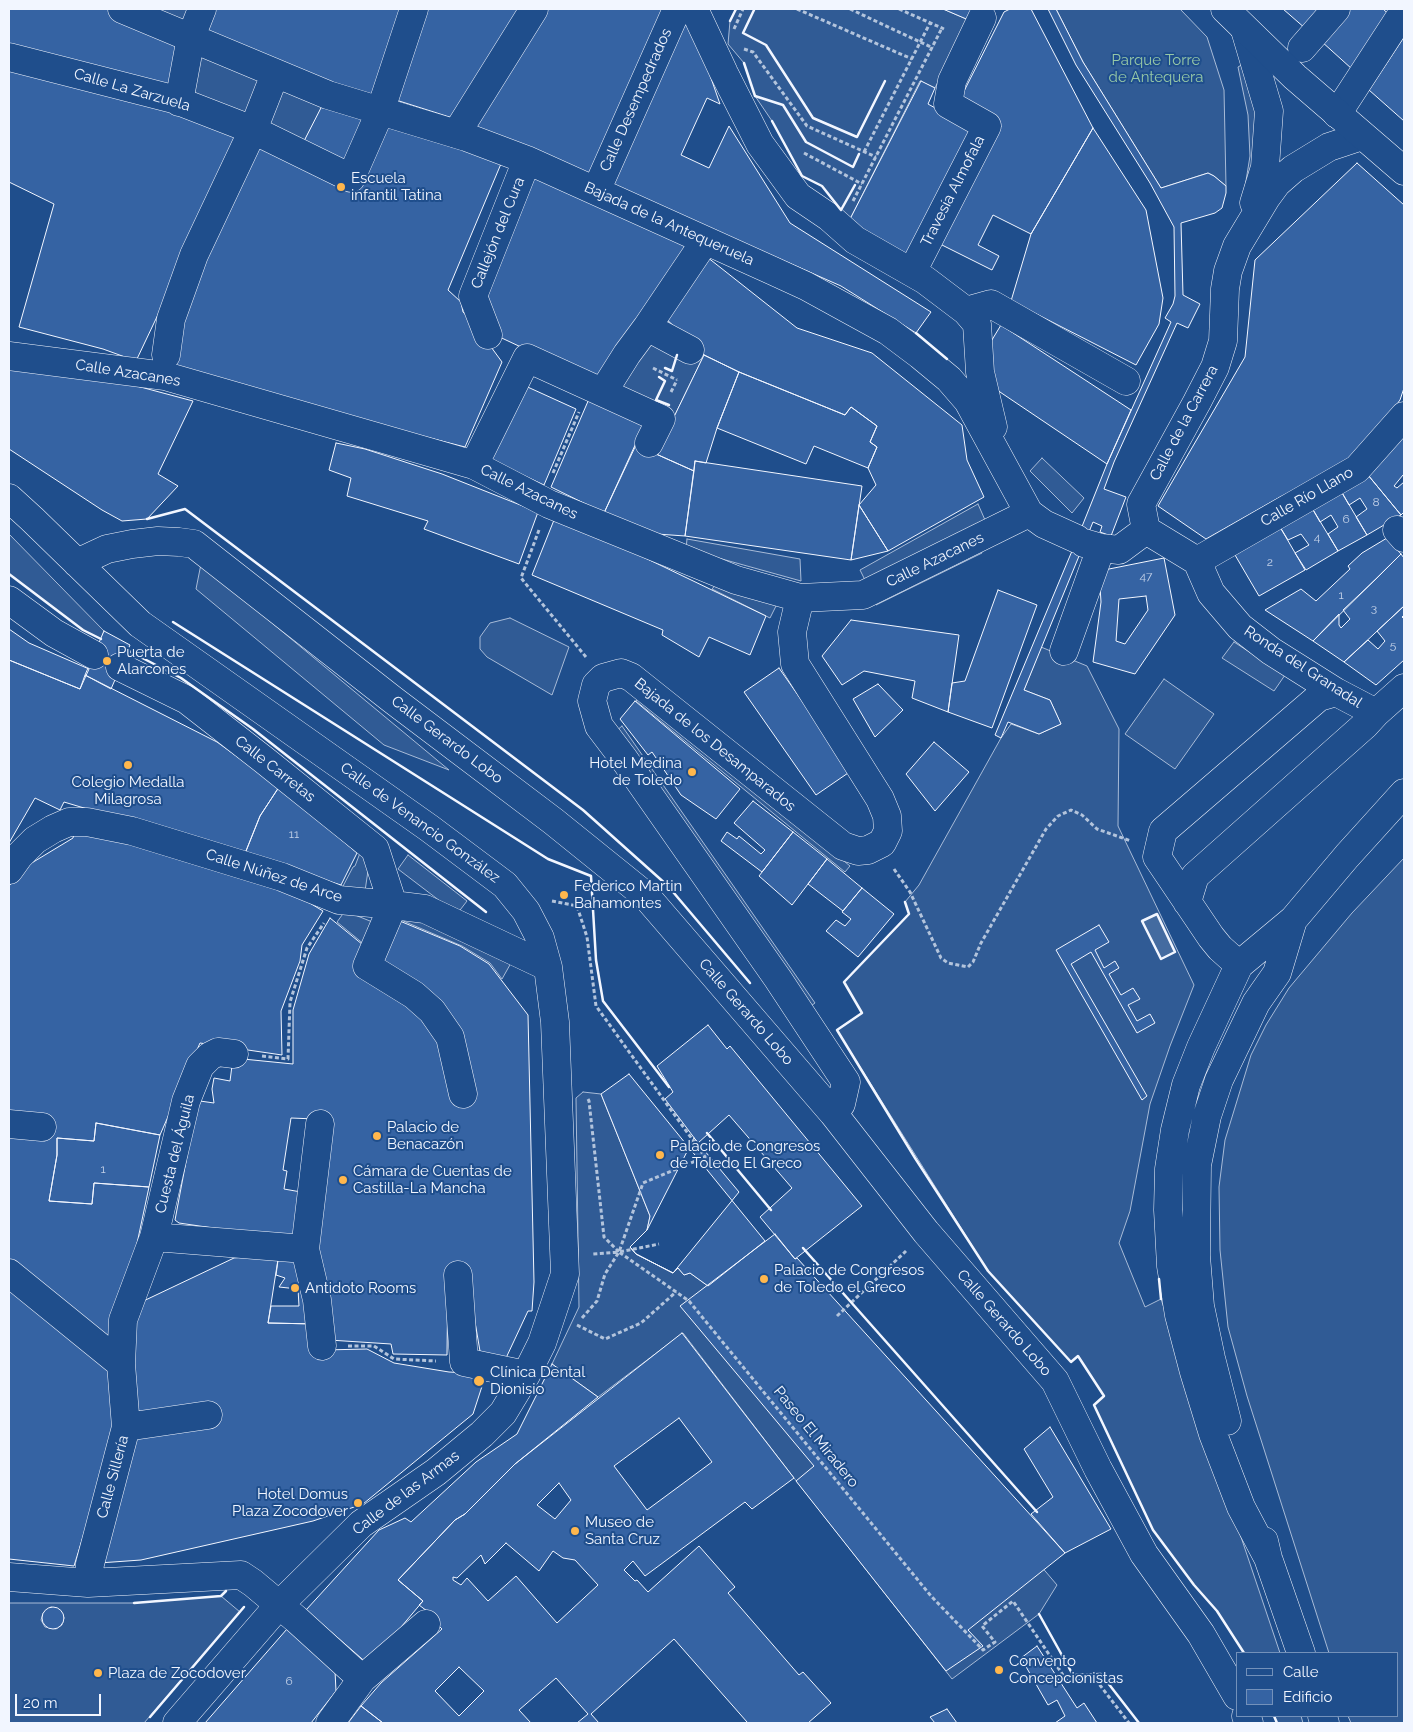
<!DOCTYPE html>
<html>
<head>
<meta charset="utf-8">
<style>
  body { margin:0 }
  #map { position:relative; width:1413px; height:1732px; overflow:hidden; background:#1f4e8c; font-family:Raleway,sans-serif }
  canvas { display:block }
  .frame { position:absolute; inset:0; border:10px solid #f2f6ff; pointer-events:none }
  .legend { position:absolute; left:1236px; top:1652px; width:162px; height:65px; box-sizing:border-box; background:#1f4e8c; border:1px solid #7391ba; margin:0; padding:6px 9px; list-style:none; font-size:15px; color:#f2f6ff }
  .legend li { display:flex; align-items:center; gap:10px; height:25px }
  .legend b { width:25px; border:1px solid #7391ba }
  .scale { position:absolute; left:15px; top:1694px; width:86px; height:22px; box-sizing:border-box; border:2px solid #f2f6ff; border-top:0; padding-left:6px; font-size:15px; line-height:18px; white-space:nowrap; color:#f2f6ff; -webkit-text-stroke:4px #1f4e8c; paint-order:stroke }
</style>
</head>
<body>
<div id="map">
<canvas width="1413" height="1732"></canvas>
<div class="frame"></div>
<ul class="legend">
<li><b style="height:6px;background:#1f4e8c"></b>Calle</li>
<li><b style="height:14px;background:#3563a3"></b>Edificio</li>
</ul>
<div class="scale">20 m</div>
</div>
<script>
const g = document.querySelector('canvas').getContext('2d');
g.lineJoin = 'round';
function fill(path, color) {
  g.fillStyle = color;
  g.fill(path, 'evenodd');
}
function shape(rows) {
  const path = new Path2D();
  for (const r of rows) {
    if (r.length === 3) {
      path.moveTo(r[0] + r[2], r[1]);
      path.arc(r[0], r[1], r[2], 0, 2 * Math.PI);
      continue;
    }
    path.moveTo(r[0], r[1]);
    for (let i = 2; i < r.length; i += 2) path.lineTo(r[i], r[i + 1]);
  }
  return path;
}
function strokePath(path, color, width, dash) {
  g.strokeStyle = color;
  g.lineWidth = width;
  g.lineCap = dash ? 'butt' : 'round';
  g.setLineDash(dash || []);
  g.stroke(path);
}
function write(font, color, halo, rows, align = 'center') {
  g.font = font + ' Raleway,sans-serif';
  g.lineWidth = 4;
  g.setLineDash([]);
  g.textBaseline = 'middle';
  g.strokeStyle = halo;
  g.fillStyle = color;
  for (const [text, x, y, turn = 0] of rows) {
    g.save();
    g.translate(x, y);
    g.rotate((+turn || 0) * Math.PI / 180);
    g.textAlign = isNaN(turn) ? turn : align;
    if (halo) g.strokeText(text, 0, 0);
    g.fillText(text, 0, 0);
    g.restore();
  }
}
const built = shape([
  [108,9,210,9,334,85,302,145,171,109,181,38,108,9],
  [736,9,943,9,971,21,947,63,935,88,920,81,849,221,822,186,802,176,772,121,755,96,744,63,728,44,730,21,736,9],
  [1056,9,1180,9,1207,37,1224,90,1226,186,1214,176,1208,173,1161,188,1083,62,1056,9],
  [1245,63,1260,115,1258,162,1245,187,1250,156,1248,115,1238,67,1245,63],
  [658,311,704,355,656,454,598,390,658,311],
  [1042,458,1084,498,1072,513,1030,471,1042,458],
  [978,504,985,520,865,580,860,570,978,504],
  [9,534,104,631,101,639,83,630,9,574,9,534],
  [687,539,800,559,801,581,686,549,687,539],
  [980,547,982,553,876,605,873,600,980,547],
  [201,564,449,770,384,745,196,589,201,564],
  [717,583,778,602,770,618,712,589,717,583],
  [510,618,569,647,552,695,487,657,480,649,480,637,490,623,510,618],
  [1234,642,1285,675,1274,691,1222,658,1234,642],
  [1041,647,1087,666,1119,729,1118,826,1194,985,1170,1046,1150,1104,1130,1211,1119,1243,1145,1307,1161,1299,1280,1653,1244,1653,1215,1608,1194,1585,1153,1530,1094,1405,1104,1396,1078,1356,1071,1362,988,1271,837,1030,862,1013,844,982,909,914,905,902,919,885,1001,738,1011,724,1039,734,1061,724,1050,700,1024,690,1041,647],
  [1164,679,1214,714,1175,769,1125,734,1164,679],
  [642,695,850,866,845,872,636,701,642,695],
  [622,726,815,1003,808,1008,615,732,622,726],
  [360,853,369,864,365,891,342,888,353,867,355,866,360,853],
  [408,855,467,901,457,914,398,869,408,855],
  [1404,858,1404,1723,1351,1723,1348,1716,1397,1716,1397,1653,1329,1653,1247,1396,1228,1327,1220,1250,1219,1187,1225,1140,1251,1055,1266,1025,1289,988,1352,913,1404,858],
  [345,911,375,923,365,945,337,922,345,911],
  [404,916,422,918,511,963,502,979,490,963,462,946,401,920,404,916],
  [583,1092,601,1094,650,1216,647,1230,630,1247,636,1254,673,1273,678,1268,684,1275,690,1273,708,1286,765,1241,1057,1585,1039,1614,952,1679,794,1478,683,1333,598,1397,552,1364,579,1307,576,1098,583,1092],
  [221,1596,240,1612,144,1723,9,1723,9,1603,134,1603,221,1596],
  [51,1607,58,1609,63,1615,63,1622,62,1625,56,1629,45,1627,41,1620,43,1613,51,1607],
  [1274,1716,1301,1716,1303,1723,1277,1723,1274,1716]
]);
const water = shape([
  [1157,914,1175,952,1161,959,1142,921,1157,914]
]);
const building = shape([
  [9,9,108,9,181,38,175,92,9,51,9,9],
  [210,9,404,9,373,99,199,37,210,9],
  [424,9,526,9,459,120,396,100,424,9],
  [542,9,667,9,590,176,471,125,542,9],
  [943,9,976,9,971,21,943,9],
  [1010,9,1031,9,1093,128,1031,234,993,215,978,245,999,256,992,270,940,244,1001,126,958,103,1004,12,1010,9],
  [1048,9,1056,9,1083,62,1161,188,1208,173,1214,176,1226,186,1226,193,1222,208,1215,213,1181,223,1183,295,1200,304,1188,328,1177,323,1114,462,1104,489,1126,497,1111,536,1100,532,1102,526,1093,522,1024,690,1050,700,1061,724,1039,734,1008,722,1001,738,995,735,1077,539,1107,464,1171,322,1165,318,1173,304,1175,296,1174,227,1150,183,1076,65,1048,9],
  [1283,9,1323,9,1306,29,1283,9],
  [1348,9,1383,9,1393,18,1352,69,1321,41,1348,9],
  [689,15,720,104,707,98,681,155,709,168,729,126,790,223,931,312,916,333,841,286,603,181,689,15],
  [1404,37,1404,121,1369,90,1404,37],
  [9,60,159,105,244,133,136,361,103,349,19,327,54,204,9,182,9,60],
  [921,81,935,88,928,104,973,129,905,256,849,221,921,81],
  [325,100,371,123,348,168,302,145,325,100],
  [385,118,503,159,448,290,461,302,463,312,475,325,502,362,465,447,214,383,171,364,179,309,255,140,354,188,385,118],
  [1093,128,1146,210,1163,298,1159,324,1136,365,1011,301,1031,234,1093,128],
  [1357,163,1404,205,1404,388,1400,400,1352,463,1280,497,1206,539,1158,506,1245,357,1255,260,1357,163],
  [531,170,695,249,600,384,491,333,486,289,531,170],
  [702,253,797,328,872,353,962,425,967,460,984,497,888,551,859,505,876,485,868,468,877,447,870,442,877,426,851,407,845,415,739,372,704,355,660,313,702,253],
  [1001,325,1131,410,1107,464,997,390,984,353,1001,325],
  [704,355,739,372,717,428,706,463,695,461,694,471,656,454,704,355],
  [9,366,103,377,193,401,158,474,178,486,147,519,122,521,102,510,9,449,9,366],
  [739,372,845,415,851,407,877,426,870,442,877,447,868,468,814,446,806,464,717,428,739,372],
  [521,384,576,409,544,485,486,458,521,384],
  [592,392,647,419,604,513,551,487,592,392],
  [1404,427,1404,476,1403,475,1394,486,1397,488,1404,482,1404,512,1401,515,1368,475,1404,427],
  [336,443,365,449,442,474,538,512,519,564,424,529,428,521,347,496,351,478,329,470,336,443],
  [636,445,694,471,685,536,643,533,604,513,636,445],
  [695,461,862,486,851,560,685,536,695,461],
  [1368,475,1401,515,1367,535,1356,517,1367,509,1360,498,1349,505,1341,491,1368,475],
  [1341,491,1367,535,1338,551,1328,534,1338,527,1331,515,1320,522,1312,508,1341,491],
  [859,505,888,551,851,560,859,505],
  [1312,508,1338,551,1306,570,1295,553,1309,545,1301,534,1288,540,1280,527,1312,508],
  [556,515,766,616,750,655,709,637,699,657,662,635,663,630,532,575,556,515],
  [1280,527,1305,570,1259,596,1235,555,1280,527],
  [1387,538,1401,554,1313,641,1265,610,1301,589,1316,601,1350,569,1348,566,1362,553,1387,538],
  [1401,554,1404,558,1404,606,1344,662,1313,641,1339,614,1339,625,1341,628,1350,619,1343,610,1376,579,1401,554],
  [1164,558,1175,615,1135,674,1093,662,1101,602,1099,571,1164,558],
  [1146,596,1148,610,1125,644,1116,641,1119,599,1146,596],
  [998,590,1037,605,992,728,948,712,952,683,965,681,998,590],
  [1404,606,1404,615,1402,617,1404,619,1404,660,1376,685,1344,662,1368,640,1378,649,1385,641,1377,631,1404,606],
  [851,620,959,635,948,712,912,698,915,681,864,671,842,685,822,656,851,620],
  [9,629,29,643,89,669,80,689,9,660,9,629],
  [104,631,130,645,111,689,85,675,104,631],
  [9,660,80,689,85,675,217,742,279,787,260,816,244,856,64,802,60,810,35,798,9,843,9,660],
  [779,668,851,771,816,795,744,692,779,668],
  [878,684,903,710,875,737,853,699,878,684],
  [635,701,740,789,716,819,681,795,652,752,648,755,620,719,635,701],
  [934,742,969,772,935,811,906,774,934,742],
  [279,787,357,853,341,885,244,856,260,816,279,787],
  [753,801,793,832,762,872,721,841,727,832,737,839,739,836,761,854,765,850,734,823,753,801],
  [793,832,827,859,792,905,759,876,793,832],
  [74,833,131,838,283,887,323,911,302,945,300,961,281,1011,282,1055,200,1043,160,1135,96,1123,94,1141,57,1138,57,1155,49,1201,92,1204,94,1183,149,1187,132,1267,111,1337,101,1340,9,1268,9,886,25,867,73,838,74,833],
  [827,859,862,888,843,911,808,884,827,859],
  [862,888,894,914,858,957,826,931,836,920,845,926,851,919,842,912,862,888],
  [330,918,368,949,354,968,435,1022,448,1046,457,1102,469,1104,467,1081,459,1043,449,1025,425,993,378,964,395,919,460,946,489,964,528,1015,534,1282,532,1311,528,1311,506,1358,481,1357,466,1269,448,1270,447,1355,393,1354,391,1344,329,1340,327,1319,313,1256,312,1224,323,1115,315,1119,291,1118,283,1170,287,1171,284,1189,301,1192,295,1240,179,1223,175,1220,197,1103,200,1101,214,1103,212,1089,214,1078,230,1081,233,1058,293,1064,293,1010,309,954,330,918],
  [1099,925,1109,942,1095,950,1104,968,1115,961,1119,968,1109,974,1121,995,1133,988,1140,999,1128,1005,1137,1021,1150,1014,1155,1023,1137,1033,1091,952,1071,964,1147,1096,1142,1100,1056,950,1099,925],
  [708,1025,727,1049,730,1046,862,1206,795,1259,760,1217,792,1188,729,1115,698,1143,665,1099,673,1092,657,1066,708,1025],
  [629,1074,765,1241,708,1286,690,1273,684,1275,678,1268,673,1273,636,1254,630,1247,647,1230,650,1216,601,1094,629,1074],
  [96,1123,160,1135,149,1187,94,1183,92,1204,49,1201,57,1155,57,1138,94,1141,96,1123],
  [694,1138,739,1192,673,1273,636,1254,630,1247,647,1230,694,1138],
  [775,1234,795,1259,797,1258,1065,1553,968,1630,983,1646,946,1671,796,1481,814,1466,680,1306,775,1234],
  [279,1253,268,1323,316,1324,323,1350,367,1349,394,1363,449,1372,486,1374,473,1414,363,1504,313,1521,141,1560,99,1563,130,1430,135,1305,234,1258,279,1253],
  [279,1253,297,1262,316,1324,268,1323,271,1306,299,1306,298,1289,279,1287,285,1278,276,1275,279,1253],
  [9,1284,115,1368,120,1417,74,1566,9,1559,9,1284],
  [682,1333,794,1478,752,1509,745,1502,645,1576,633,1561,624,1570,635,1581,637,1580,648,1592,699,1546,735,1587,728,1593,799,1675,803,1672,831,1703,808,1723,745,1723,747,1722,674,1639,591,1714,599,1723,577,1723,588,1714,556,1678,519,1710,531,1723,383,1723,361,1706,381,1683,442,1629,429,1616,431,1614,419,1605,423,1601,398,1580,455,1520,465,1514,515,1464,682,1333],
  [679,1418,712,1462,647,1510,614,1466,679,1418],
  [559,1483,571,1500,555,1519,537,1505,559,1483],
  [506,1543,539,1571,553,1551,563,1558,575,1560,598,1585,557,1623,516,1576,488,1601,467,1578,461,1585,453,1580,453,1577,457,1578,481,1555,485,1564,506,1543],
  [459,1667,484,1691,459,1716,435,1691,459,1667],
  [552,1364,598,1397,515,1464,465,1514,455,1520,398,1580,423,1601,369,1665,306,1610,379,1530,405,1518,411,1522,476,1462,517,1434,552,1364],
  [1050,1427,1111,1529,1065,1553,1031,1514,1053,1497,1024,1449,1050,1427],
  [53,1618,11],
  [287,1629,335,1671,336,1691,311,1723,205,1723,287,1629],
  [1037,1646,1077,1708,1084,1703,1097,1723,1055,1723,1065,1716,1057,1700,1048,1705,1021,1658,1037,1646],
  [361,1706,383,1723,348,1723,361,1706],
  [947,1709,957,1723,935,1723,930,1717,947,1709]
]);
const path = shape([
  [797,9,912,59],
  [850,9,933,48],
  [899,9,944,29],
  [734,29,743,9],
  [744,49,753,52,807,126,876,157],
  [864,152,930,23],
  [804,153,862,184],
  [853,201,942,28],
  [653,368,677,380],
  [671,392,677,380],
  [553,473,579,412],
  [539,530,521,578,586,657],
  [894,869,910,892,941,958,948,963,968,967,973,962,981,943,1046,829,1058,816,1071,810,1082,815,1097,829,1131,841],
  [552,901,577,906,587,937,596,1006,705,1157,643,1183,619,1252,689,1301,931,1596,983,1650,995,1642,982,1626,1013,1601,1067,1681,1096,1680,1129,1723],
  [262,1056,288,1059,290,1002,307,948,324,923],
  [588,1099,589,1101,604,1237,619,1252,593,1254,593,1253],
  [837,1316,906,1251],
  [582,1318,597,1301,605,1274,619,1252,659,1244],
  [577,1325,605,1339,641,1323,676,1292],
  [348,1346,374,1346,394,1359,436,1361]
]);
const minor = shape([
  [122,9,328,95,466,137,527,160,771,270,806,286,888,331,920,355,949,379,968,401,1029,513,1044,524,1077,539],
  [694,9,724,73,760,144,798,196,829,217,855,240,925,280,966,311,977,324,980,372,993,427],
  [1245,30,1269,111,1265,167,1254,203],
  [1302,48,1336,9],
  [9,57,173,99,253,130,351,178,380,112,414,9],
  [179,102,191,37,202,9],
  [1337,114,1404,11],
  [456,134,534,9],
  [596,191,677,9],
  [912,272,987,126,948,104,952,81,982,18],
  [966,311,991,304,1126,381],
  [647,327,705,241],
  [488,335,473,296,527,160],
  [166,355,171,319,194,255,253,130,275,74],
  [9,356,165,376,474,465,549,504,736,580,800,598,863,595,1029,513],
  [603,392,627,354,647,327,690,350],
  [474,465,527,358,661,419,649,443],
  [9,498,32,519,140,624,429,828,505,885,526,911,540,938,548,967,555,1022,565,1274,542,1343,526,1375,503,1413,482,1434,436,1472,361,1524,279,1605,177,1723],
  [1146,530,1141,504,1197,402,1215,367,1223,341,1225,289,1228,271,1237,246,1266,198,1277,183,1293,169,1329,147,1362,136],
  [1397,530,1404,538],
  [1084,543,1101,548,1119,550,1146,530,1197,561],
  [1197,561,1211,593,1240,627,1271,651,1336,692,1376,713,1404,688],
  [1197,561,1357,469,1404,416],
  [77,563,107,549,132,544,158,541,179,542,194,544,393,700,553,821,646,896,833,1113,926,1232,1055,1381,1098,1469,1144,1554,1201,1634,1237,1696],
  [800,598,792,632,795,664,880,799,887,816,888,831,882,843,868,850,858,851,843,846,631,677,621,673,603,678,596,685,592,701,599,726,624,759,778,979,846,1082,841,1104,833,1113],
  [9,600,54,633,94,655],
  [1064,651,1101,548],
  [120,667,187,700,264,760,375,849,393,905,367,966,414,995,432,1011,450,1037,463,1094],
  [9,870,19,856,35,840,53,829,69,822,87,822,132,831,282,877,339,900,393,905,425,909,548,967],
  [1187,902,1195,876,1365,725,1376,713],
  [1239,965,1220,948,1211,937,1157,857,1163,831,1319,697,1336,692],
  [9,1124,42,1127],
  [320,1124,305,1249,317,1300,322,1346],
  [154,1237,305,1249],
  [9,1273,121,1364,126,1427,90,1564,88,1583],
  [458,1275,464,1362,526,1375],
  [121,1364,123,1320,154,1237,186,1101,200,1066,210,1056,218,1052,234,1054],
  [1227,1421,1211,1358,1200,1306,1196,1256,1197,1165,1207,1116,1219,1080,1256,1003,1277,973,1293,920],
  [126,1427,208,1415],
  [1264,1541,1268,1558,1301,1653],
  [1268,1558,1241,1507,1213,1434,1194,1372,1179,1315,1171,1266,1168,1210,1169,1169,1175,1130,1186,1085,1201,1047,1239,965,1293,920,1347,856,1404,793],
  [9,1577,88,1583,241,1575,253,1583,296,1619,362,1679],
  [1246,1716,1249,1723],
  [1322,1716,1325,1723],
  [330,1723,362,1679,426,1624]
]);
const major = shape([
  [1225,9,1295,77,1404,171]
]);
const wall = shape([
  [754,10,743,33,766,45,813,118,857,137,885,81],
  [730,21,736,9],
  [744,63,755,96,783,105,806,142,853,167,859,154],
  [772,121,802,176,822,186,841,210,855,185],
  [916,333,947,359],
  [665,368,672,371,677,355],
  [659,377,665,381,656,400,669,405],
  [147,519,185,509,583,810,668,886,750,983],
  [9,574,83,630,101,639],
  [173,622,548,859,591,876,596,960,603,1001,669,1087],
  [127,650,181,678,253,729,486,912],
  [905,902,909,914,844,982,862,1013,837,1030,915,1158,988,1271,1071,1362,1078,1356,1104,1396,1094,1405,1153,1530,1194,1585,1217,1611,1244,1653],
  [1157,914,1175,952,1161,959,1142,921,1157,914],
  [707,1133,771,1210],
  [803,1248,1037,1512],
  [1159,1279,1161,1299],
  [134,1603,221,1596,226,1591],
  [1039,1614,1073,1675,1101,1674,1139,1723],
  [1274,1716,1277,1723],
  [150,1717,244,1607]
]);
const markers = [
  [341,187,5,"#ffb74d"],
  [107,661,5,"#ffb74d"],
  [128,765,5,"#ffb74d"],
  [692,772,5,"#ffb74d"],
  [564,895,5,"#ffb74d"],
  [377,1136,5,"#ffb74d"],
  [660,1155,5,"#ffb74d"],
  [343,1180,5,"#ffb74d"],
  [764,1279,5,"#ffb74d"],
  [295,1288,5,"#ffb74d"],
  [479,1381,6,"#ffb74d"],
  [358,1503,5,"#ffb74d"],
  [575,1531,5,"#ffb74d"],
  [999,1670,5,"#ffb74d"],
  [98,1673,5,"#ffb74d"]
];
const numberNames = [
  ["8",1376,502],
  ["6",1346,519],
  ["4",1317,537],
  ["2",1270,562],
  ["47",1146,576],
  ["1",1341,595],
  ["3",1374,608],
  ["5",1393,645],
  ["11",294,834],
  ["1",103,1169],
  ["6",289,1681]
];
const parkNames = [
  ["Parque Torre",1156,60],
  ["de Antequera",1156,77]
];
const streetNames = [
  ["Calle La Zarzuela",132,90,16],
  ["Calle Desempedrados",636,100,-66],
  ["Travesía Almofala",953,191,-63],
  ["Bajada de la Antequeruela",669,224,24],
  ["Callejón del Cura",498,233,-68],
  ["Calle Azacanes",128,373,9],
  ["Calle de la Carrera",1184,423,-62],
  ["Calle Azacanes",529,492,26],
  ["Calle Río Llano",1307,497,-30],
  ["Calle Azacanes",935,560,-26],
  ["Ronda del Granadal",1303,667,33],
  ["Calle Gerardo Lobo",447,740,37],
  ["Bajada de los Desamparados",715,745,39],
  ["Calle Carretas",275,769,38],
  ["Calle de Venancio González",420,823,36],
  ["Calle Núñez de Arce",274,876,18],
  ["Calle Gerardo Lobo",746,1012,49],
  ["Cuesta del Águila",175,1154,-76],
  ["Calle Gerardo Lobo",1004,1323,49],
  ["Paseo El Miradero",816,1437,51],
  ["Calle Sillería",113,1477,-75],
  ["Calle de las Armas",406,1493,-37]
];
const poiNames = [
  ["Escuela",351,178],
  ["infantil Tatina",351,195],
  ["Puerta de",117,652],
  ["Alarcones",117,669],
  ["Hotel Medina",682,763,"right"],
  ["de Toledo",682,780,"right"],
  ["Colegio Medalla",128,782,"center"],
  ["Milagrosa",128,799,"center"],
  ["Federico Martin",574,886],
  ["Bahamontes",574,903],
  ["Palacio de",387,1127],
  ["Benacazón",387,1144],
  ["Palacio de Congresos",670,1146],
  ["de Toledo El Greco",670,1163],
  ["Cámara de Cuentas de",353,1171],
  ["Castilla-La Mancha",353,1188],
  ["Palacio de Congresos",774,1270],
  ["de Toledo el Greco",774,1287],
  ["Antidoto Rooms",305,1288],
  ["Clínica Dental",490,1372],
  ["Dionisio",490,1389],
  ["Hotel Domus",348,1494,"right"],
  ["Plaza Zocodover",348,1511,"right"],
  ["Museo de",585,1522],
  ["Santa Cruz",585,1539],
  ["Convento",1009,1661],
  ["Concepcionistas",1009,1678],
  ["Plaza de Zocodover",108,1673]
];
fill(built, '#305b95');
strokePath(built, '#a8bbd7', 1);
fill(water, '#446ba0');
strokePath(water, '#a8bbd7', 1);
fill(building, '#3563a3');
strokePath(building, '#f2f6ff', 1);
strokePath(minor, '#f2f6ff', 29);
strokePath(major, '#f2f6ff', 29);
strokePath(path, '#b3c4dc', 3, [4, 2.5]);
strokePath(minor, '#1f4e8c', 28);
strokePath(major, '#1f4e8c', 28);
strokePath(wall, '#f2f6ff', 2.5);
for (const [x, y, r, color] of markers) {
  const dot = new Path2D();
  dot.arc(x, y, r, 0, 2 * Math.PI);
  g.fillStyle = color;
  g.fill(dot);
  strokePath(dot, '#1f4e8c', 2);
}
write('12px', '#c3d1e8', null, numberNames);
write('15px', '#97c8a6', '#1f4e8c', parkNames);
write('15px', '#f2f6ff', '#1f4e8c', streetNames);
write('15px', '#f2f6ff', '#1f4e8c', poiNames, 'left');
</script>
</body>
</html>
